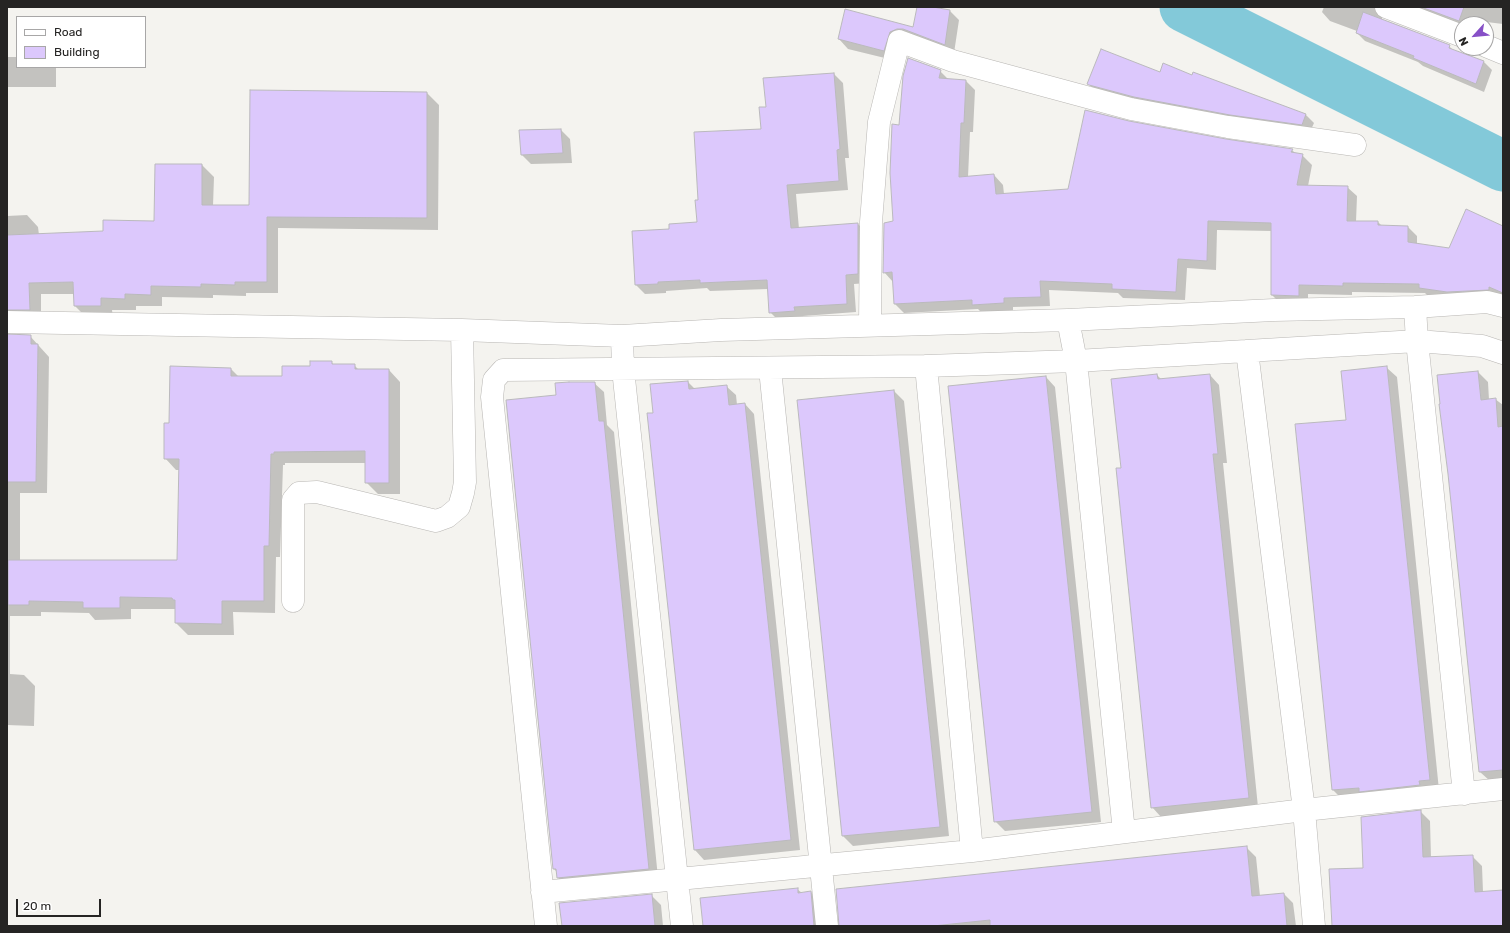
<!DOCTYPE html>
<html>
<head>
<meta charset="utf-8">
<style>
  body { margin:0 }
  #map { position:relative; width:1510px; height:933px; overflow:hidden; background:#f4f3ef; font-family:Rubik,sans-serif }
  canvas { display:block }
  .frame { position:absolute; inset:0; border:8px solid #252423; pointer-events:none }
  .legend { position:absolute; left:16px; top:16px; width:130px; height:52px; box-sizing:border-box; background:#fff; border:1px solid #a8a7a7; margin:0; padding:5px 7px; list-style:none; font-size:12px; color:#252423 }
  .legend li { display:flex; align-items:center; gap:8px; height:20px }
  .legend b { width:20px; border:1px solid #a8a7a7 }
  .north { position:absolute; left:1454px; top:16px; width:40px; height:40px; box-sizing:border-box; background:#fff; border:1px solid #a8a7a7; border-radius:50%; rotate:243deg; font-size:11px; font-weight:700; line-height:16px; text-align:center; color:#252423 }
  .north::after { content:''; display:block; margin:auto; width:14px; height:18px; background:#8750c7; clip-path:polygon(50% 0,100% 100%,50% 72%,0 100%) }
  .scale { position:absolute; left:16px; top:899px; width:85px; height:18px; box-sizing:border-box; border:2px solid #252423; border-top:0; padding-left:5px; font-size:12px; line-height:14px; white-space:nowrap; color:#252423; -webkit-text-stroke:3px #fff; paint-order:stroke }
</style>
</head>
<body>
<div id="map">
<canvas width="1510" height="933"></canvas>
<div class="frame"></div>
<ul class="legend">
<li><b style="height:5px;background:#fff"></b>Road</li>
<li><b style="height:11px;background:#dcc8fc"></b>Building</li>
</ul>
<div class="north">N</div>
<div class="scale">20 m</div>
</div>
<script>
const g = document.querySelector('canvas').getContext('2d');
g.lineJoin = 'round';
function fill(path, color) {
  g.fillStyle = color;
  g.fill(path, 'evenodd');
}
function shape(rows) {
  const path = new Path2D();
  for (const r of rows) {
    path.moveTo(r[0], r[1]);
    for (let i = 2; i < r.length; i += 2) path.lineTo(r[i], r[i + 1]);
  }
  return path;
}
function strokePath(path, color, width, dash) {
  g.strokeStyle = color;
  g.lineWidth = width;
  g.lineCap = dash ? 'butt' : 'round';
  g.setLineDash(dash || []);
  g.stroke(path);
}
const shadow = shape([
  [918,7,950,11,959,20,954,53,914,38,893,60,848,49,839,39,846,11,914,28],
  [1324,7,1385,7,1382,12,1382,20,1449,46,1454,51,1484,62,1492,70,1484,92,1423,66,1418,62,1365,41,1357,33,1357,31,1330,21,1322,12],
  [1409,7,1503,7,1503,24,1470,20,1469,24,1462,24,1462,27],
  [7,57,17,57,17,67,56,67,56,87,7,87],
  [940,71,949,80,966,81,975,90,973,132,970,132,968,177,994,175,1003,185,1004,194,1069,190,1128,122,1226,140,1292,150,1296,154,1302,155,1312,165,1308,186,1347,187,1357,196,1356,222,1378,222,1382,226,1408,227,1417,236,1417,244,1450,249,1503,227,1503,297,1429,297,1425,293,1352,292,1352,295,1308,294,1308,305,1281,304,1272,295,1272,231,1217,230,1216,270,1187,268,1185,300,1123,298,1118,293,1049,290,1050,306,1013,307,1013,312,983,314,978,309,904,313,895,304,893,282,884,272,894,221,900,126],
  [1160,73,1193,77,1194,73,1306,115,1314,123,1310,132,1096,92,1089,84],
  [834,74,843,83,849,158,845,158,848,190,796,194,799,229,858,224,867,233,867,283,854,284,856,312,803,316,803,320,779,321,770,312,768,289,710,291,707,288,666,291,666,293,645,294,636,285,633,232,670,230,698,223,699,201,762,130,767,108],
  [427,93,439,105,438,230,278,228,278,293,246,293,246,296,213,295,213,298,162,297,162,306,136,306,136,310,112,310,113,317,87,318,75,306,75,294,41,294,41,321,7,330,7,216,27,215,38,227,39,235,104,232,155,222,202,165,214,177,213,206,250,206],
  [561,130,570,139,572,163,531,164,522,155],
  [7,336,30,336,49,357,47,493,20,493,20,561,178,561,179,470,176,470,165,458,170,424,231,369,239,377,283,377,311,367,331,362,334,365,354,365,359,370,389,370,400,382,400,494,378,494,366,482,366,463,285,463,285,465,283,465,280,557,276,557,275,613,233,612,234,635,188,635,176,623,176,609,131,609,131,619,95,620,89,613,41,612,41,616,10,616,10,674,24,675,35,686,34,726,7,725],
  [1387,368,1397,377,1439,790,1343,800,1333,790,1296,425,1347,420],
  [1478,372,1488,382,1489,400,1495,399,1503,405,1503,780,1490,781,1480,772],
  [1157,375,1162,380,1210,375,1219,385,1227,463,1223,463,1258,807,1161,817,1152,807],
  [1046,377,1055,387,1101,822,1005,831,995,821],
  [688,382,695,389,726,386,736,395,737,405,745,404,754,414,800,850,704,860,695,850,648,414,654,414],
  [594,383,604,392,607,425,614,432,658,878,567,887,558,878,557,872,554,869],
  [894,391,904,401,949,836,853,846,843,836,798,401],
  [1420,811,1430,821,1431,858,1472,856,1482,866,1483,892,1503,892,1503,926,1333,926,1364,869],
  [1246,847,1256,857,1260,896,1284,894,1293,903,1296,926,840,926],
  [797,889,802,893,811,892,820,902,823,926,704,926],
  [651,895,661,905,663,926,563,926]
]);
const river = shape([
  [1185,7,1503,166]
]);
const building = shape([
  [917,7,933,7,950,10,945,45,903,29,897,29,890,32,884,51,838,39,845,9,913,27,917,7],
  [1421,7,1464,7,1459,21,1421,7],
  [1363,12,1450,45,1449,48,1484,61,1476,84,1413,58,1414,56,1356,33,1363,12],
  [1101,49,1160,72,1163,63,1192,75,1193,72,1306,114,1302,125,1230,115,1134,97,1089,85,1087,84,1101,49],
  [908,58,941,70,939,78,966,80,964,123,961,123,959,177,994,174,996,194,1068,189,1085,110,1129,121,1226,139,1293,149,1291,152,1303,154,1297,185,1348,186,1347,221,1378,221,1378,225,1408,226,1408,242,1449,248,1466,209,1503,226,1503,293,1489,287,1489,290,1447,292,1419,288,1419,284,1343,283,1343,286,1299,285,1299,296,1271,295,1271,223,1208,221,1207,261,1178,259,1176,292,1112,289,1112,284,1040,281,1041,297,1004,298,1004,303,972,305,972,300,894,304,892,272,883,273,884,223,893,221,890,173,892,124,899,125,903,76,908,58],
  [834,73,840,149,837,150,839,181,787,185,791,228,858,223,858,274,846,275,847,304,794,307,795,311,769,313,767,280,700,283,700,280,658,282,658,284,635,285,632,231,669,229,669,224,697,222,695,200,698,200,694,132,761,129,759,107,766,107,763,78,834,73],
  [250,90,427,92,427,218,267,217,267,282,235,282,235,285,201,284,201,287,151,286,151,295,125,294,125,299,101,298,101,306,74,306,73,282,29,283,30,310,7,310,7,235,103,231,103,220,154,221,155,164,202,164,202,205,249,205,250,90],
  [561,129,563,153,521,155,519,130,561,129],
  [7,334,31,335,31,344,38,344,36,482,7,482,7,334],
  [310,361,332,361,332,364,355,364,355,369,389,369,389,483,365,483,365,451,274,452,274,454,271,454,269,546,264,546,264,601,222,601,222,624,175,623,175,600,173,600,172,598,120,597,120,608,83,608,83,602,29,601,29,605,8,605,8,560,177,560,179,459,164,459,164,423,169,423,170,366,231,368,231,376,282,376,282,366,310,366,310,361],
  [1387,366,1430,780,1419,781,1420,785,1359,792,1359,788,1332,790,1295,424,1346,420,1341,371,1387,366],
  [1478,371,1481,400,1496,398,1498,427,1503,426,1503,770,1479,772,1448,474,1439,404,1440,404,1437,375,1478,371],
  [1157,374,1158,379,1210,374,1218,454,1213,454,1249,798,1151,808,1116,468,1121,468,1111,379,1157,374],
  [1046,376,1092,812,994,822,948,386,1046,376],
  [688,381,689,389,727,385,729,405,745,403,791,840,694,850,647,413,653,413,650,384,688,381],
  [569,382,595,382,599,421,604,421,649,869,557,878,556,869,553,869,506,400,556,395,555,383,569,382],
  [894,390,940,827,842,836,797,400,894,390],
  [1421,810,1423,857,1473,855,1475,892,1503,890,1503,926,1332,926,1329,869,1363,868,1361,817,1421,810],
  [1247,846,1252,896,1284,893,1287,926,990,926,990,920,933,926,839,926,836,889,1247,846],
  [798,888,798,893,811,891,814,926,703,926,700,898,798,888],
  [652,894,655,926,562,926,559,903,652,894]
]);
const minor = shape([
  [1386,7,1462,36],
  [1486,46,1503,53],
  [1415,307,1417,341,1464,794],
  [1068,320,1076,361,1124,832],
  [7,322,462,330,622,336,721,330,1068,320,1274,310,1415,307,1487,302,1503,306],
  [870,325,871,222,879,122,899,41,953,61,1131,109,1228,127,1355,145],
  [622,336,623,369,682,926],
  [1247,351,1304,810,1314,926],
  [926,366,972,851],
  [770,369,827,926],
  [293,601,293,500,299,493,317,492,436,521,447,517,459,507,463,493,465,482,462,330],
  [542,892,972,851,1304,810,1503,789],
  [546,926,492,397,494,380,503,370,926,366,1076,361,1417,341,1482,346,1503,353]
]);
fill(shadow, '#0003');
strokePath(river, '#83c9d9', 51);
fill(building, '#dcc8fc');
strokePath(building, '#bab9bc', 1);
strokePath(minor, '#b8b6b3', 23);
strokePath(minor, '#fff', 22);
</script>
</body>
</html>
